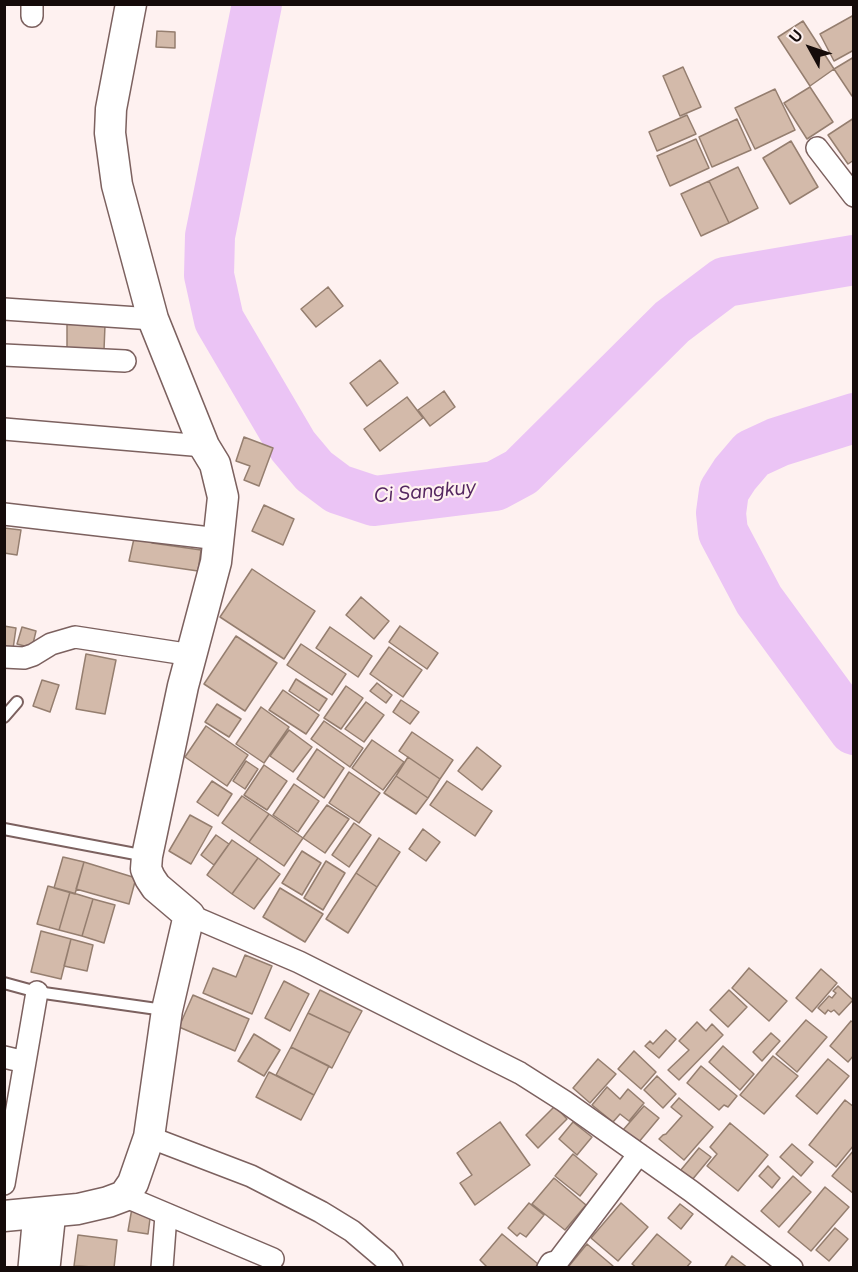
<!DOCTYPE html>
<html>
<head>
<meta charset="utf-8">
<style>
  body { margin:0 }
  #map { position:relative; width:858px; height:1272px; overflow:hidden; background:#fef1f0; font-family:Figtree,sans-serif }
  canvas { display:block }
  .frame { position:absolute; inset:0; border:6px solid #150b0a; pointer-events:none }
  .north { position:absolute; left:780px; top:18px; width:60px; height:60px; -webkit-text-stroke:4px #fef1f0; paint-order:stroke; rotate:310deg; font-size:16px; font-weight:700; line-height:24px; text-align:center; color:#150b0a }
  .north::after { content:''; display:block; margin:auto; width:21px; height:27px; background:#150b0a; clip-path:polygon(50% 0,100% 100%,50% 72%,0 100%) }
</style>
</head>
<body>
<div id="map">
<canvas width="858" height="1272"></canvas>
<div class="frame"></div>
<div class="north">U</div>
</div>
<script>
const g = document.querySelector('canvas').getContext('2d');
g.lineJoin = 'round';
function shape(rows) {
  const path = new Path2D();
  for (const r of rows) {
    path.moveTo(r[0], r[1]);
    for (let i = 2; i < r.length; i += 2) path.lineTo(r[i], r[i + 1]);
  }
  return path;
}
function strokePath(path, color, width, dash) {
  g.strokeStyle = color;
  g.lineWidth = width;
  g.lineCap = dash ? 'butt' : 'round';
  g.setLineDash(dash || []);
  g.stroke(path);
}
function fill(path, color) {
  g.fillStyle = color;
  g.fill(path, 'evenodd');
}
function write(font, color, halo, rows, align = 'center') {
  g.font = font + ' Figtree,sans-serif';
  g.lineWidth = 4.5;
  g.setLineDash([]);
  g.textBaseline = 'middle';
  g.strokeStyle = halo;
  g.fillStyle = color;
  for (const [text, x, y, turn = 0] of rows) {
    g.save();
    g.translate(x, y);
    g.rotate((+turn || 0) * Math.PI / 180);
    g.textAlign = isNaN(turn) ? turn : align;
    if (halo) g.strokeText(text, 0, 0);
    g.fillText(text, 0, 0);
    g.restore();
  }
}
const river = shape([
  [257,4,210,236,209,275,219,320,293,446,314,471,338,489,374,501,495,486,521,472,672,322,725,282,854,260],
  [854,418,778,442,752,454,735,474,724,491,721,513,723,532,759,600,854,730]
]);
const building = shape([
  [854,15,854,50,834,61,820,34,854,15],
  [803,21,834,69,810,86,778,37,803,21],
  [157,31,175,32,175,48,156,47,157,31],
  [854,57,854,95,852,96,834,69,854,57],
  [683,67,701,107,680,116,663,76,683,67],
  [810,87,833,122,807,139,784,103,810,87],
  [775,89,795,130,755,149,735,108,775,89],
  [687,115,696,134,657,151,649,132,687,115],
  [854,118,854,160,848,164,828,135,854,118],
  [737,119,751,150,712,167,699,137,737,119],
  [696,139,709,168,670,186,657,156,696,139],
  [791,141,818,187,790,204,763,158,791,141],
  [738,167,758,208,729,223,709,181,738,167],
  [709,181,729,223,701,236,681,194,709,181],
  [328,287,343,306,316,327,301,309,328,287],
  [67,324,105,325,104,350,67,349,67,324],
  [380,360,398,383,367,406,350,383,380,360],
  [444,391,455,407,430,426,418,410,444,391],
  [407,397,423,418,380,451,364,429,407,397],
  [244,437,273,448,259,486,244,480,250,466,236,461,244,437],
  [264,505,294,519,283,545,252,531,264,505],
  [4,528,21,530,17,555,4,553,4,528],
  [135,534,152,536,152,543,201,550,198,571,129,561,135,534],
  [252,569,315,611,284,659,220,617,252,569],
  [361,597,389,621,374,639,346,615,361,597],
  [4,626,16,628,13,649,4,648,4,626],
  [400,626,438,653,427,669,389,642,400,626],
  [22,627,36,631,32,648,17,644,22,627],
  [330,627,372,656,358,677,316,648,330,627],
  [236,636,277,663,245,711,204,684,236,636],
  [301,644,346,674,332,695,287,665,301,644],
  [389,647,422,670,403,697,370,674,389,647],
  [86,654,116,660,105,714,76,709,86,654],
  [296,679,327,699,319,711,289,691,296,679],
  [42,680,59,685,50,712,33,706,42,680],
  [377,683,392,695,386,703,370,691,377,683],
  [346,686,363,698,341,729,324,718,346,686],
  [283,690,319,715,306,734,269,710,283,690],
  [401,700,419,712,410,724,393,712,401,700],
  [366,702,384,715,364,742,345,729,366,702],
  [217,704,241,719,229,737,205,722,217,704],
  [261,707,289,727,264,763,236,744,261,707],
  [324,721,363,748,350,767,311,739,324,721],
  [206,726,248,755,227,786,185,757,206,726],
  [289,730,312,747,293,772,270,756,289,730],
  [412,732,453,760,440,779,399,751,412,732],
  [372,740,404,762,383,790,352,768,372,740],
  [477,747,501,766,482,790,458,771,477,747],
  [317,749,344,768,324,798,297,779,317,749],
  [408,757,440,779,428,798,396,776,408,757],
  [246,761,258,769,245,789,233,781,246,761],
  [264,765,287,781,267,810,244,795,264,765],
  [349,772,380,793,359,823,329,803,349,772],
  [396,776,428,798,416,814,384,793,396,776],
  [212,781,232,794,218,816,197,802,212,781],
  [447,781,492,811,475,836,430,805,447,781],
  [294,784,319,801,298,832,273,815,294,784],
  [242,796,269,814,249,842,222,823,242,796],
  [327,805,349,819,325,853,303,838,327,805],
  [269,814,303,838,284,866,249,842,269,814],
  [190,815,212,827,191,864,169,851,190,815],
  [354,823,371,835,349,867,332,855,354,823],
  [423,829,440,842,426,861,409,849,423,829],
  [216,835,229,844,214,865,201,855,216,835],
  [379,838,400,852,377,887,356,873,379,838],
  [232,840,258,858,232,894,207,875,232,840],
  [302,851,321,863,302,895,282,883,302,851],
  [63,857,84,862,75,894,54,888,63,857],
  [258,858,280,874,254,909,232,894,258,858],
  [326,861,345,873,323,910,304,898,326,861],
  [84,862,136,878,129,904,76,889,84,862],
  [356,873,377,887,348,933,326,919,356,873],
  [48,886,70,892,59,930,37,924,48,886],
  [280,888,323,914,305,942,263,917,280,888],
  [70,892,93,899,82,936,59,930,70,892],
  [93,899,115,905,104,943,82,936,93,899],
  [41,931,71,939,61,979,31,972,41,931],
  [71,939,93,945,87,971,64,966,71,939],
  [245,955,272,966,252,1014,203,993,213,968,236,977,245,955],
  [749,968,787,1001,769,1021,732,988,749,968],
  [821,969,837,983,812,1012,796,998,821,969],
  [284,981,309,994,290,1031,265,1018,284,981],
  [838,986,853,1000,839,1015,834,1010,831,1012,828,1010,825,1014,818,1008,829,996,832,998,836,993,833,991,838,986],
  [320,990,362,1011,350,1033,308,1013,320,990],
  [729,990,747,1007,728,1027,710,1010,729,990],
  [193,995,249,1019,235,1051,179,1027,193,995],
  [308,1013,350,1033,332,1068,291,1047,308,1013],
  [806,1020,827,1037,797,1072,776,1054,806,1020],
  [851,1021,854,1023,854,1055,848,1062,830,1046,851,1021],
  [697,1022,706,1031,712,1024,723,1035,679,1080,668,1070,689,1050,679,1041,697,1022],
  [666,1030,676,1039,659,1058,645,1046,650,1041,653,1044,666,1030],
  [771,1033,780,1041,762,1061,753,1052,771,1033],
  [254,1034,280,1050,264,1076,238,1061,254,1034],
  [723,1046,754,1074,740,1090,709,1062,723,1046],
  [291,1047,329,1066,314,1095,276,1075,291,1047],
  [634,1051,656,1072,641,1089,618,1069,634,1051],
  [773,1056,798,1076,764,1114,740,1095,773,1056],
  [598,1059,616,1074,590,1103,573,1088,598,1059],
  [828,1059,849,1076,817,1114,796,1096,828,1059],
  [701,1066,737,1096,728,1107,724,1105,719,1110,687,1083,701,1066],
  [269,1072,314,1095,301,1120,256,1097,269,1072],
  [657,1076,676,1094,663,1108,644,1090,657,1076],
  [607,1087,620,1099,628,1089,644,1103,629,1121,620,1114,613,1122,592,1105,607,1087],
  [679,1098,713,1127,684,1160,659,1139,663,1135,666,1134,682,1116,671,1107,679,1098],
  [845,1100,854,1107,854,1145,836,1167,809,1145,845,1100],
  [555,1106,567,1119,538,1148,526,1135,555,1106],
  [644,1106,659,1118,638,1143,623,1130,644,1106],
  [500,1122,530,1165,475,1205,460,1183,472,1175,457,1153,500,1122],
  [573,1122,592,1137,577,1155,559,1139,573,1122],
  [730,1123,768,1155,738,1191,707,1166,717,1154,710,1147,730,1123],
  [792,1144,813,1162,801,1176,780,1157,792,1144],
  [699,1148,711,1157,692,1180,680,1171,699,1148],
  [854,1150,854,1194,832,1176,854,1150],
  [573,1154,597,1174,580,1196,555,1176,573,1154],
  [768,1166,780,1178,772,1188,759,1176,768,1166],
  [793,1176,811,1192,779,1227,761,1211,793,1176],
  [554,1178,586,1205,565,1230,532,1204,554,1178],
  [825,1187,849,1207,811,1251,788,1232,825,1187],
  [529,1203,544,1215,526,1237,520,1233,517,1236,508,1228,529,1203],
  [621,1203,648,1227,618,1261,591,1238,621,1203],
  [680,1204,693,1214,681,1229,668,1218,680,1204],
  [132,1208,151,1211,148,1234,128,1231,132,1208],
  [835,1228,848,1239,829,1261,816,1250,835,1228],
  [502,1234,538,1264,535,1268,488,1268,480,1260,502,1234],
  [657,1234,691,1262,686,1268,637,1268,632,1264,657,1234],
  [78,1235,117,1240,114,1268,74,1266,78,1235],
  [587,1244,613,1266,612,1268,571,1268,569,1266,587,1244],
  [732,1256,748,1268,724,1268,732,1256]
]);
const lane = shape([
  [4,717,17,702],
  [4,829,146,856],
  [4,983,37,992,164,1010]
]);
const street = shape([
  [32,16,32,4],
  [817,148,854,196],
  [4,309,153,319],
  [4,355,125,361],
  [4,429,204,446],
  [4,514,219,539],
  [4,657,24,658,33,655,51,644,75,637,192,655],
  [189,915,299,962,520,1073,564,1101,691,1191,792,1268],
  [4,1057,25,1062],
  [149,1137,251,1176,321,1212,352,1231,386,1260,392,1268],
  [4,1184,37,992],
  [124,1196,273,1259],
  [29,1268,34,1213],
  [49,1268,55,1212],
  [162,1268,166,1215],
  [548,1268,551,1263,558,1261,639,1154]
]);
const secondary = shape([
  [4,1216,78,1209,108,1202,124,1196,133,1183,149,1137,167,1010,189,915,156,887,150,878,146,869,147,856,183,686,216,562,223,497,215,464,204,446,153,319,117,185,110,133,111,109,131,4]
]);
const waterNames = [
  ["Ci Sangkuy",425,492,-5]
];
strokePath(river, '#ebc4f5', 50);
fill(building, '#d3baaa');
strokePath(building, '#957e6f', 1.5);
strokePath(lane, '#7c615f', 14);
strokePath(street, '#7c615f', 24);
strokePath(secondary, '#7c615f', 33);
strokePath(lane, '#fff', 10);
strokePath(street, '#fff', 21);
strokePath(secondary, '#fff', 30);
write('italic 20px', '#542660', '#fef1f0', waterNames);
</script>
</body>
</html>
